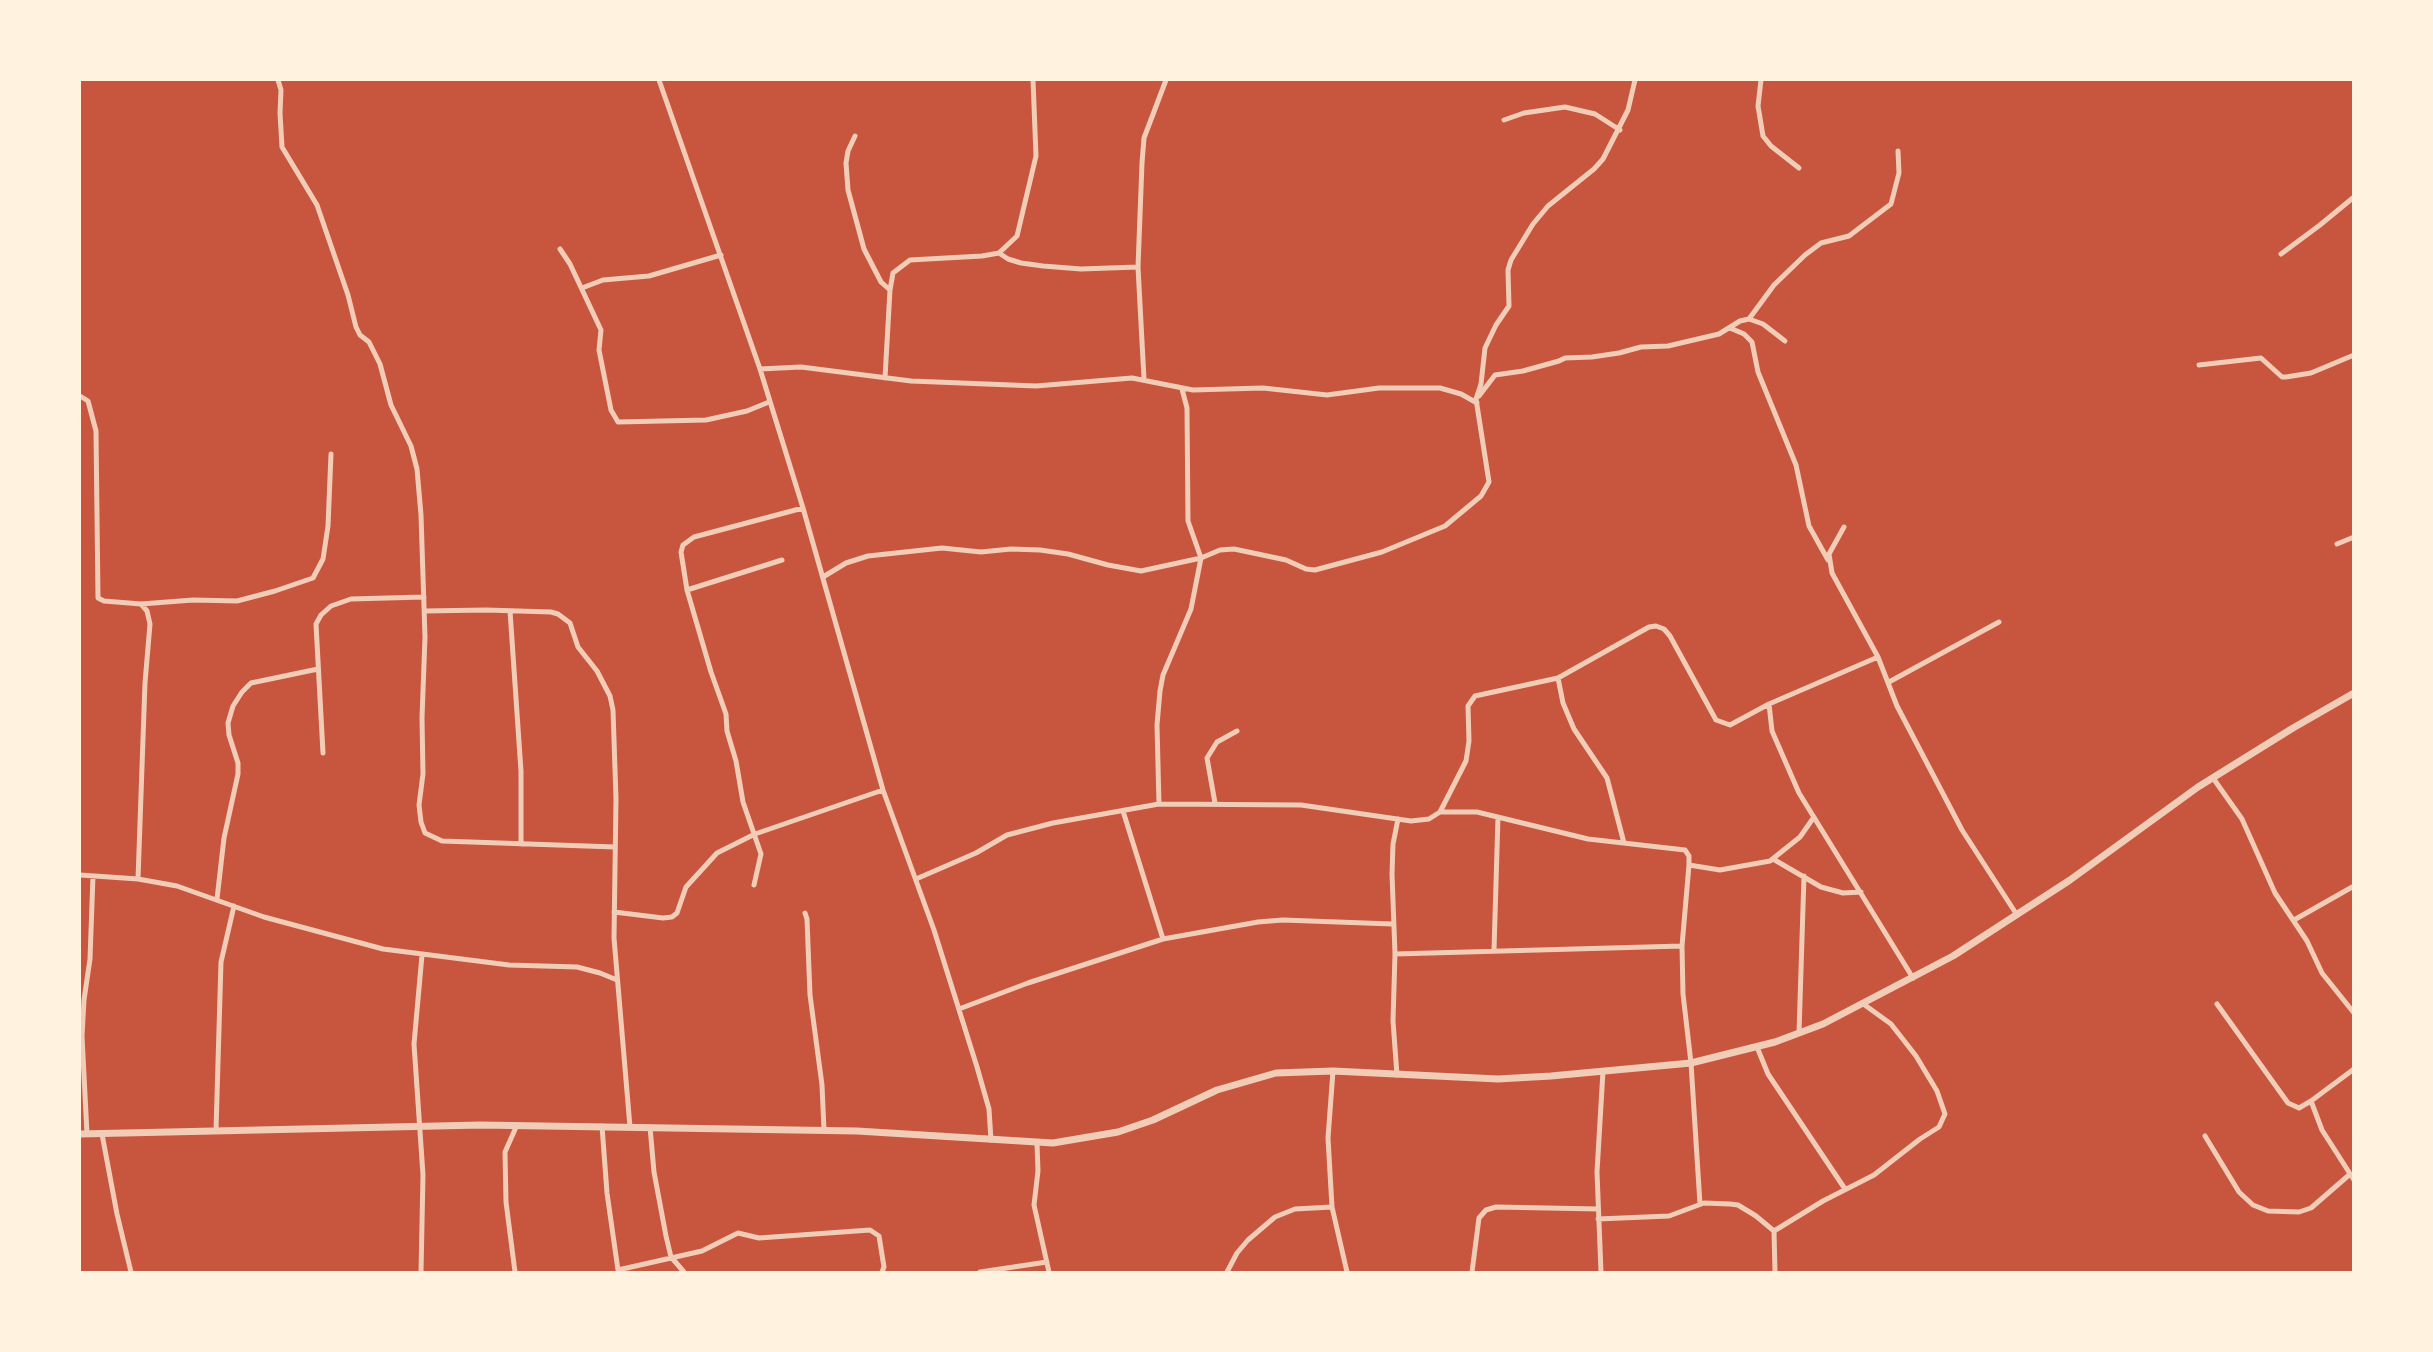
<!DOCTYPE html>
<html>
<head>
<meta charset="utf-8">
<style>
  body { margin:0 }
  #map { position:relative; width:2433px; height:1352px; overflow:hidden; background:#c8553d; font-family:Inter,sans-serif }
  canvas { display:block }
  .frame { position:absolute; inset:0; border:81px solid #fff3e0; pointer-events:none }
</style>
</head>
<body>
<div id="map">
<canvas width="2433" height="1352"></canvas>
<div class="frame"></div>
</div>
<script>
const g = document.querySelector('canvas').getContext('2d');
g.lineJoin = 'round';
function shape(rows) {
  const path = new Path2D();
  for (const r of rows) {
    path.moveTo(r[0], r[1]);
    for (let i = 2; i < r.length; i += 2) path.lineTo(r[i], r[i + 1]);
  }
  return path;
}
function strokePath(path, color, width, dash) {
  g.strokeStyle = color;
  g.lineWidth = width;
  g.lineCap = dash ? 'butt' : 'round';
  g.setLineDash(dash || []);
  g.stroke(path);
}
const minor = shape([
  [278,80,281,90,280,113,282,147,317,205,348,295,356,327,360,335,369,342,380,364,391,405,411,446,417,469,421,515,425,637,422,718,423,774,419,805,421,822,425,833,442,841,615,847],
  [659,80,760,369,803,508,883,790,934,930,977,1067,989,1109,991,1140],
  [1761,80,1758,106,1763,136,1771,146,1799,168],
  [1504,120,1524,113,1565,107,1595,114,1620,130],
  [855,136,848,151,846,163,848,190,864,249,881,282,890,290],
  [560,249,570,264,601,330,599,350,611,410,618,422,706,420,747,411,769,402],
  [999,253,1008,259,1021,263,1043,266,1081,269,1138,267],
  [2281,254,2320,225,2354,197],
  [582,288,603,280,649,276,721,255],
  [1749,319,1774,285,1805,255,1821,243,1849,236,1891,204,1899,173,1898,151],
  [1730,328,1744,334,1752,342,1758,372,1796,465,1809,526,1828,560],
  [2199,365,2261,358,2282,377,2286,377,2311,373,2354,355],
  [760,369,801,367,911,381,1036,386,1132,378,1193,390,1263,388,1327,395,1379,388,1440,388,1461,394,1477,403],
  [885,378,890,290,893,273,910,260,982,256,999,253,1017,236,1036,156,1033,80],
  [1144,379,1138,267,1142,163,1144,138,1166,80],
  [80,396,88,401,96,431,98,598,104,601,141,604,147,611,150,624,145,683,138,879],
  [1479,396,1495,375,1523,371,1559,361,1565,358,1592,357,1619,353,1641,347,1668,346,1719,334,1740,321,1749,319,1763,324,1785,341],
  [1844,527,1829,554,1832,573,1878,657,1897,706,1962,830,2017,915],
  [2337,544,2354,537],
  [823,577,846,563,868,556,942,548,981,552,1011,549,1040,550,1068,554,1108,565,1141,571,1201,558,1220,550,1234,549,1286,560,1306,569,1315,570,1382,552,1445,526,1481,496,1489,482,1476,399,1481,384,1485,348,1496,325,1509,306,1508,270,1511,260,1533,224,1548,206,1594,169,1603,159,1628,110,1635,80],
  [687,590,782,560],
  [141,604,193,600,237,601,275,591,313,578,323,559,328,526,331,454],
  [425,611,486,610,551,612,558,614,570,623,578,647,597,671,610,696,613,710,616,799,614,938,630,1127],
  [510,611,521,771,521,844],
  [1558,678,1563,703,1574,729,1607,778,1624,843],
  [1889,682,1999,622],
  [1769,704,1772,731,1799,793,1913,978],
  [323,753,316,624,321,615,331,606,351,599,424,597],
  [2213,778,2242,819,2275,893,2307,941,2322,973,2354,1013],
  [1215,803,1207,758,1217,742,1237,731],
  [1159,804,1157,725,1160,691,1163,675,1191,609,1201,558,1188,521,1187,408,1182,389],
  [1123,811,1163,939],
  [1440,812,1466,761,1469,741,1468,706,1475,696,1558,678,1649,627,1656,626,1664,629,1670,636,1716,720,1730,725,1769,704,1878,657],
  [1773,859,1821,887,1843,893,1861,892],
  [1689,865,1720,870,1770,861,1800,837,1814,817],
  [80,875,138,879,177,886,264,917,383,949,509,965,577,967,600,973,617,980],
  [916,879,976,853,1007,835,1053,823,1159,804,1301,805,1411,821,1429,819,1440,812,1477,812,1588,839,1685,850,1689,856,1689,865,1682,946,1683,994,1691,1063,1700,1204],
  [754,885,761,854,743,802,736,761,727,731,726,714,711,672,687,590,681,552,683,545,694,537,803,508],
  [217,899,224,838,238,774,238,763,229,735,228,723,233,706,242,692,251,683,318,669],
  [614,912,663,918,672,917,677,913,686,887,717,853,755,834,883,790],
  [805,913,807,919,810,995,822,1085,824,1130],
  [2294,920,2354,886],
  [1494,950,1498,817],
  [1395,954,1682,946],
  [2217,1004,2288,1103,2299,1108,2311,1101],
  [959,1009,1028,983,1163,939,1258,922,1283,920,1392,924],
  [1799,1033,1804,876],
  [1757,1047,1768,1074,1845,1189],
  [2354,1069,2311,1101,2322,1130,2354,1180],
  [1333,1071,1328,1138,1332,1207,1347,1272],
  [1397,1075,1393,1021,1395,954,1392,874,1393,844,1398,819],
  [602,1126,607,1193,618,1270],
  [650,1127,654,1172,666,1236,671,1257,684,1272],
  [216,1130,221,962,234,906],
  [87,1134,82,1036,84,1000,90,959,93,876],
  [102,1134,117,1214,131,1272],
  [2205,1136,2239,1192,2253,1205,2268,1211,2299,1212,2311,1208,2349,1175],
  [1037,1143,1038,1171,1034,1205,1049,1272],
  [1598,1219,1669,1216,1704,1203,1730,1204,1738,1205,1756,1216,1774,1231],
  [1774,1231,1823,1201,1874,1175,1920,1139,1939,1127,1945,1114,1937,1091,1916,1056,1891,1024,1862,1003],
  [1774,1231,1775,1272],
  [421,1272,423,1175,414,1044,422,955],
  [515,1272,506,1202,505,1152,517,1125],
  [619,1272,618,1270,702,1251,738,1233,759,1238,870,1230,879,1236,884,1267,882,1272],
  [980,1272,1047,1262],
  [1227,1272,1237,1253,1248,1240,1275,1217,1295,1209,1332,1207],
  [1472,1272,1479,1218,1486,1210,1496,1207,1598,1209],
  [1601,1272,1597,1172,1603,1071]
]);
const tertiary = shape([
  [80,1134,481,1125,857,1131,1053,1143,1118,1132,1153,1120,1217,1090,1276,1073,1333,1071,1498,1079,1551,1076,1691,1063,1775,1042,1823,1024,1953,956,2070,880,2198,787,2293,728,2354,693]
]);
strokePath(minor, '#f1ccb7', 5);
strokePath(tertiary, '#f1ccb7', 7);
</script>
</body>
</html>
